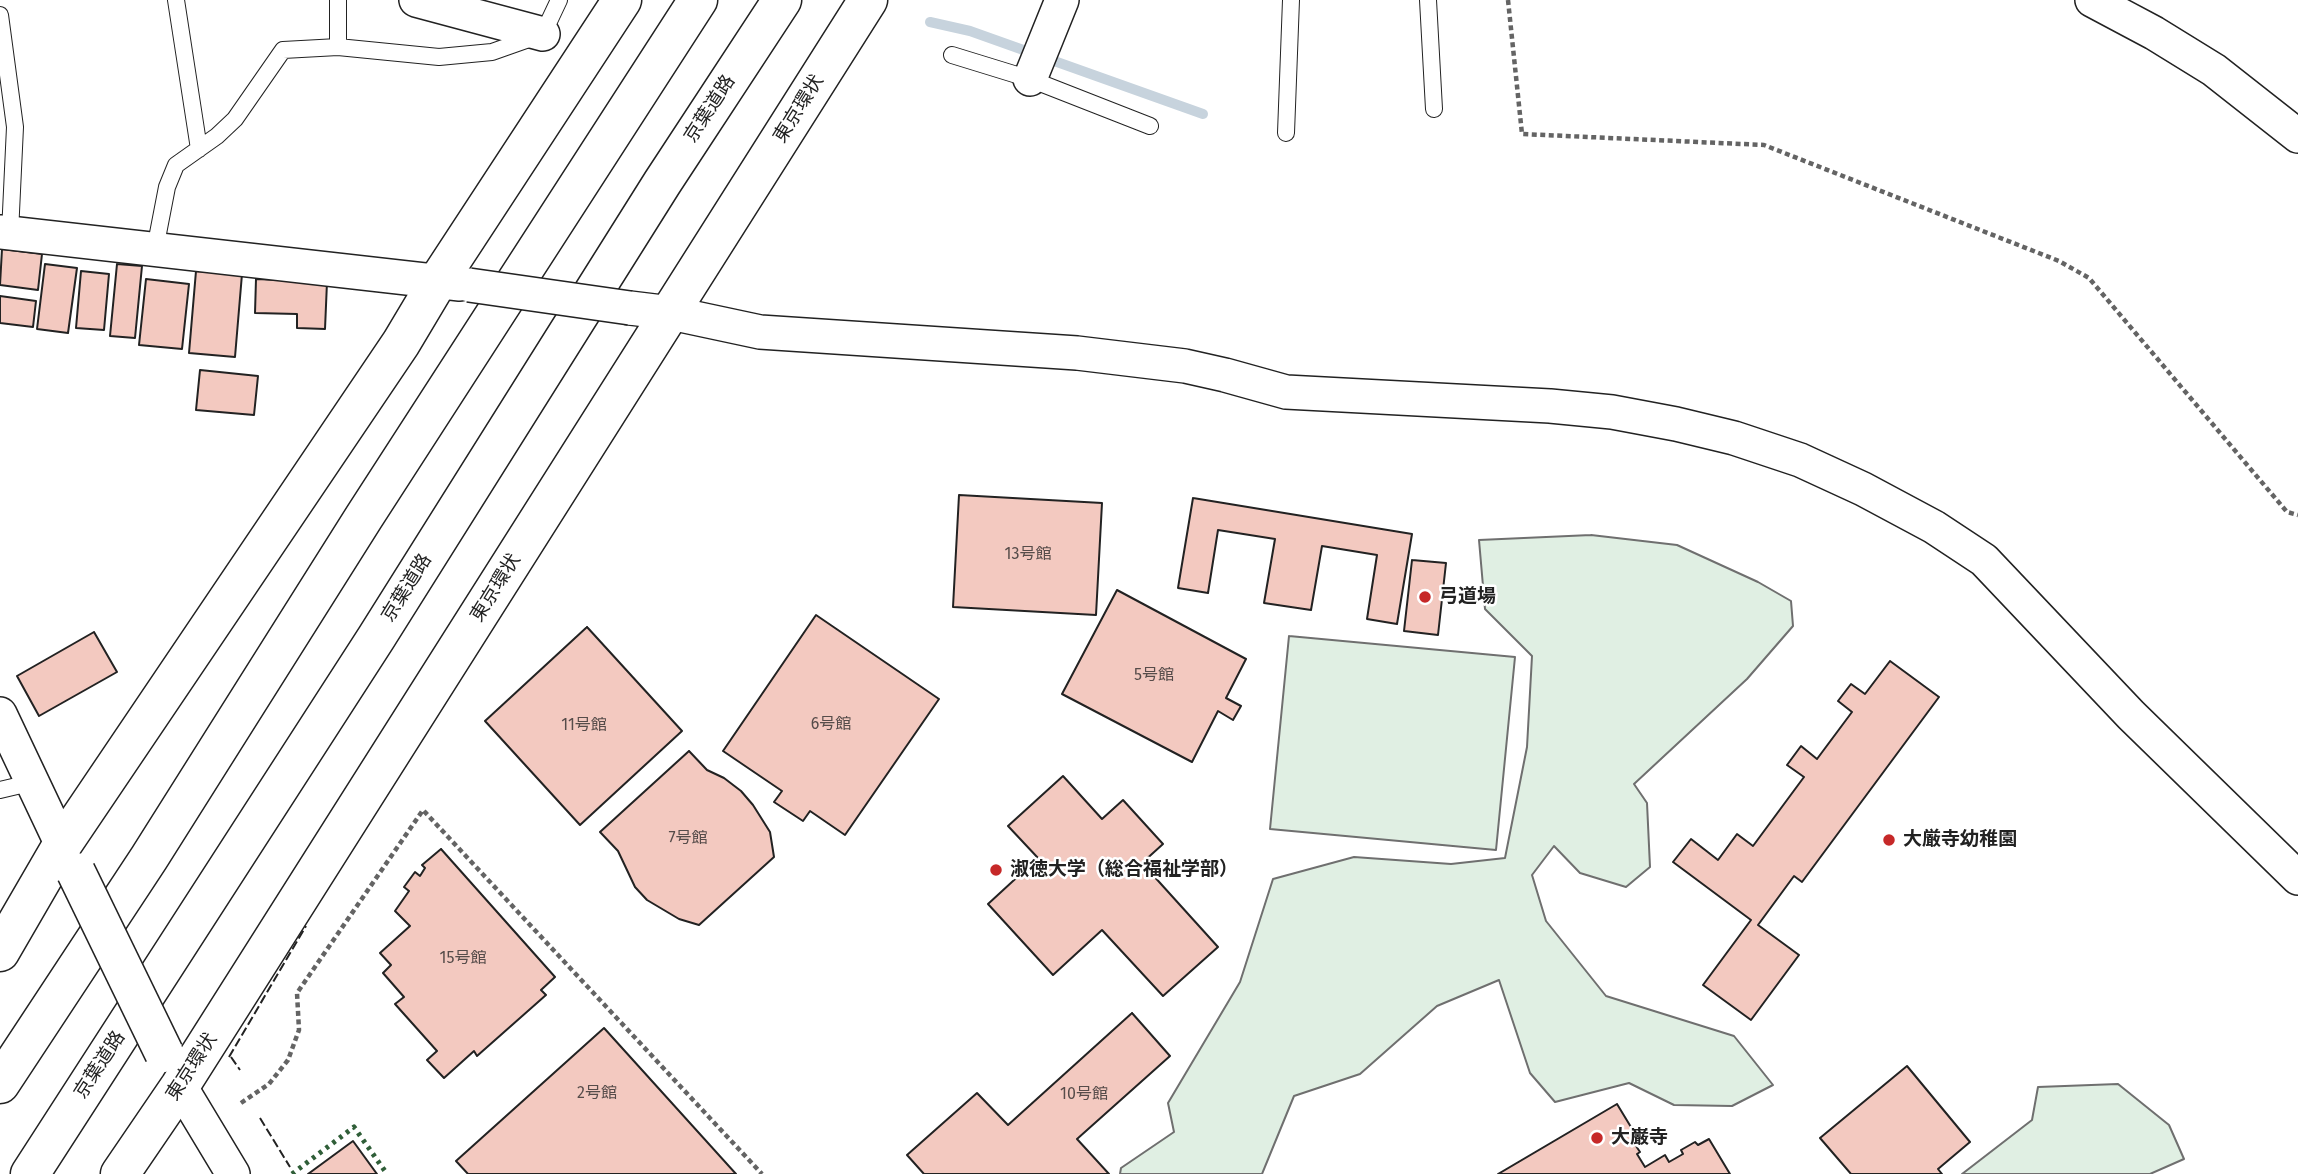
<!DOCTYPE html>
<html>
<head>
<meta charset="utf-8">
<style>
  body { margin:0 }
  canvas { display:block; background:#fff }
</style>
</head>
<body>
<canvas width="2298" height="1174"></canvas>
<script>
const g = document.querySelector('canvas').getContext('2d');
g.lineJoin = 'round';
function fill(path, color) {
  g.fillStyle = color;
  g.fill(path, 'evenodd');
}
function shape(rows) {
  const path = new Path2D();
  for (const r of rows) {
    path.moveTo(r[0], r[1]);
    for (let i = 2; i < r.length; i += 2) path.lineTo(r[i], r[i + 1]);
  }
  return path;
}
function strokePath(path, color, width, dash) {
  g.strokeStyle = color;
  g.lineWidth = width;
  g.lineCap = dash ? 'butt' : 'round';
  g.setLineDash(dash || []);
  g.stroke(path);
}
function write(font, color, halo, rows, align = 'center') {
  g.font = font + ' "Fira Sans","Noto Sans JP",sans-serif';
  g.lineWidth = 5;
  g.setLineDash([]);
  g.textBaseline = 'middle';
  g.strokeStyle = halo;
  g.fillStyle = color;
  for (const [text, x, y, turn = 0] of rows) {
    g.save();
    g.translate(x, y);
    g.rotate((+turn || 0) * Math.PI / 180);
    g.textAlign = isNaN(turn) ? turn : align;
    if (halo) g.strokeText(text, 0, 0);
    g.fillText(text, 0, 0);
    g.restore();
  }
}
const green = shape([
  [1591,535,1677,545,1758,582,1791,601,1793,626,1747,679,1634,784,1647,803,1650,867,1626,887,1580,873,1554,846,1532,875,1546,921,1606,996,1734,1036,1773,1085,1732,1106,1674,1105,1629,1083,1555,1102,1530,1073,1499,980,1437,1006,1360,1074,1294,1096,1262,1174,1120,1174,1121,1168,1174,1132,1168,1103,1240,982,1273,879,1354,857,1451,864,1505,858,1527,747,1532,656,1485,609,1479,540,1591,535],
  [1289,636,1515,657,1496,850,1270,829,1289,636],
  [2118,1084,2169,1125,2184,1159,2150,1174,1962,1174,2032,1120,2038,1087,2118,1084]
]);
const stream = shape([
  [930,22,970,31,1203,114]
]);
const building = shape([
  [2,249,42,254,38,290,0,285,2,249],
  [45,264,77,268,68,333,37,329,45,264],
  [117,264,142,266,135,338,110,336,117,264],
  [81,271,109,274,104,330,76,328,81,271],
  [196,271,242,274,235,357,189,353,196,271],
  [146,279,189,284,182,349,139,345,146,279],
  [256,279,327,282,325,329,297,328,297,314,255,313,256,279],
  [0,296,36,301,33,327,0,323,0,296],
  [200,370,258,376,254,415,196,410,200,370],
  [959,495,1102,503,1096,615,953,607,959,495],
  [1193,498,1412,534,1397,624,1367,619,1377,555,1322,546,1311,610,1264,603,1275,539,1218,530,1208,593,1178,588,1193,498],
  [1412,560,1446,563,1438,635,1404,631,1412,560],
  [1117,590,1246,659,1226,698,1241,706,1233,720,1218,711,1192,762,1062,694,1117,590],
  [816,615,939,699,845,835,810,811,803,821,774,802,782,791,723,751,816,615],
  [587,627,682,731,580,825,485,721,587,627],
  [94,632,117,672,39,716,17,676,94,632],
  [1890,661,1939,697,1802,882,1794,876,1758,925,1799,955,1751,1020,1703,985,1751,920,1673,862,1691,839,1718,860,1737,834,1753,846,1804,777,1787,765,1801,746,1817,759,1852,712,1838,701,1851,684,1865,694,1890,661],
  [689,751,707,770,724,778,741,791,753,805,770,832,774,857,699,925,679,919,647,900,635,887,618,851,600,832,689,751],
  [1063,776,1102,819,1123,800,1163,844,1142,863,1218,947,1163,996,1102,930,1053,975,988,904,1038,858,1008,826,1063,776],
  [441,849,555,977,541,990,546,995,477,1056,474,1051,444,1078,427,1060,437,1051,395,1004,404,997,383,973,391,965,380,953,410,926,395,911,409,891,404,887,415,872,420,876,425,868,422,865,441,849],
  [1132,1013,1170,1056,1077,1139,1109,1174,924,1174,907,1155,977,1093,1008,1125,1132,1013],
  [604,1028,736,1174,468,1174,456,1161,604,1028],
  [1907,1066,1970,1142,1938,1169,1942,1174,1851,1174,1820,1138,1907,1066],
  [1617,1104,1637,1137,1632,1140,1640,1152,1637,1154,1645,1167,1665,1155,1669,1162,1683,1154,1681,1150,1695,1142,1698,1145,1709,1139,1730,1174,1498,1174,1617,1104],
  [353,1141,377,1174,308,1174,353,1141]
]);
const path = shape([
  [1508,0,1522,134,1764,145,2059,261,2089,278,2287,512,2298,515],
  [241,1103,269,1084,288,1060,299,1030,297,993,423,810,762,1174]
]);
const service = shape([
  [176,0,199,149],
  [338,0,338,47],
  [1428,0,1434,109],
  [0,15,15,127,10,233],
  [952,55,1030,79,1150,126],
  [1286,133,1291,0],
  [155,249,167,187,176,165,217,136,235,119,283,50,338,47,439,57,492,52,543,34,559,0],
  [0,790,34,782]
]);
const minor = shape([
  [416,0,543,34],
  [2092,0,2154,33,2214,70,2298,136],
  [1030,79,1062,0],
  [0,232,460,284],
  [630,308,671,313,760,332,1077,353,1185,366,1225,375,1286,392,1550,406,1612,412,1676,424,1734,438,1800,460,1863,489,1934,527,1984,560,2131,715,2298,878],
  [0,714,62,845],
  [180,1086,233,1174]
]);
const trunk = shape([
  [0,952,62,845,401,343,438,281,622,0],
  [120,1174,180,1086,868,0]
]);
const motorway = shape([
  [0,1084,149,858,364,517,698,0],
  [30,1174,376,638,662,183,782,0]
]);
const minorBridge = shape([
  [469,285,630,308]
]);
const tertiaryBridge = shape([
  [76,872,164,1053]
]);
const hedge = shape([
  [292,1174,354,1127,387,1174]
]);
const fence = shape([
  [229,1057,306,926],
  [231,1057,240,1070],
  [260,1118,290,1167]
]);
const markers = [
  [1425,597,7,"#c62828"],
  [1889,840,7,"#c62828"],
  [996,870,7,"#c62828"],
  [1597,1138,7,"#c62828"]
];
const numberNames = [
  ["13号館",1028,555],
  ["5号館",1154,676],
  ["6号館",831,725],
  ["11号館",584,726],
  ["7号館",688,839],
  ["15号館",463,959],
  ["2号館",597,1094],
  ["10号館",1084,1095]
];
const streetNames = [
  ["京葉道路",710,109,-57],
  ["東京環状",799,109,-58],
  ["京葉道路",407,588,-58],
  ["東京環状",496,588,-58],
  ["京葉道路",100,1065,-57],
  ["東京環状",192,1067,-57]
];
const poiNames = [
  ["弓道場",1439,597],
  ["大厳寺幼稚園",1903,840],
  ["淑徳大学（総合福祉学部）",1010,870],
  ["大巌寺",1611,1138]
];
fill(green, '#e0efe3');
strokePath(green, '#6f6f6f', 2);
strokePath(stream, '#c7d3dd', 10);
fill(building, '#f3c9c0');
strokePath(building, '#222', 2);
strokePath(service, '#222', 18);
strokePath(minor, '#222', 36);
strokePath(trunk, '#222', 41);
strokePath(motorway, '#222', 41);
strokePath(path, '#646464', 4.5, [5, 3.5]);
strokePath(service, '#fff', 16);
strokePath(minor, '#fff', 33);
strokePath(trunk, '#fff', 38);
strokePath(motorway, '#fff', 38);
strokePath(minorBridge, '#222', 36, []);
strokePath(tertiaryBridge, '#222', 41, []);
strokePath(minorBridge, '#fff', 33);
strokePath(tertiaryBridge, '#fff', 38);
strokePath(hedge, '#2f5e38', 5, [3.5, 5]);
strokePath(fence, '#222', 2, [9, 3.5]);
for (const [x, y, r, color] of markers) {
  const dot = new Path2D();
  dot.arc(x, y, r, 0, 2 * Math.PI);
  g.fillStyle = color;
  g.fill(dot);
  strokePath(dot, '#fff', 2.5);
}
write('16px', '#564c4a', null, numberNames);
write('19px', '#222', '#fff', streetNames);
write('bold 19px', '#222', '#fff', poiNames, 'left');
</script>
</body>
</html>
